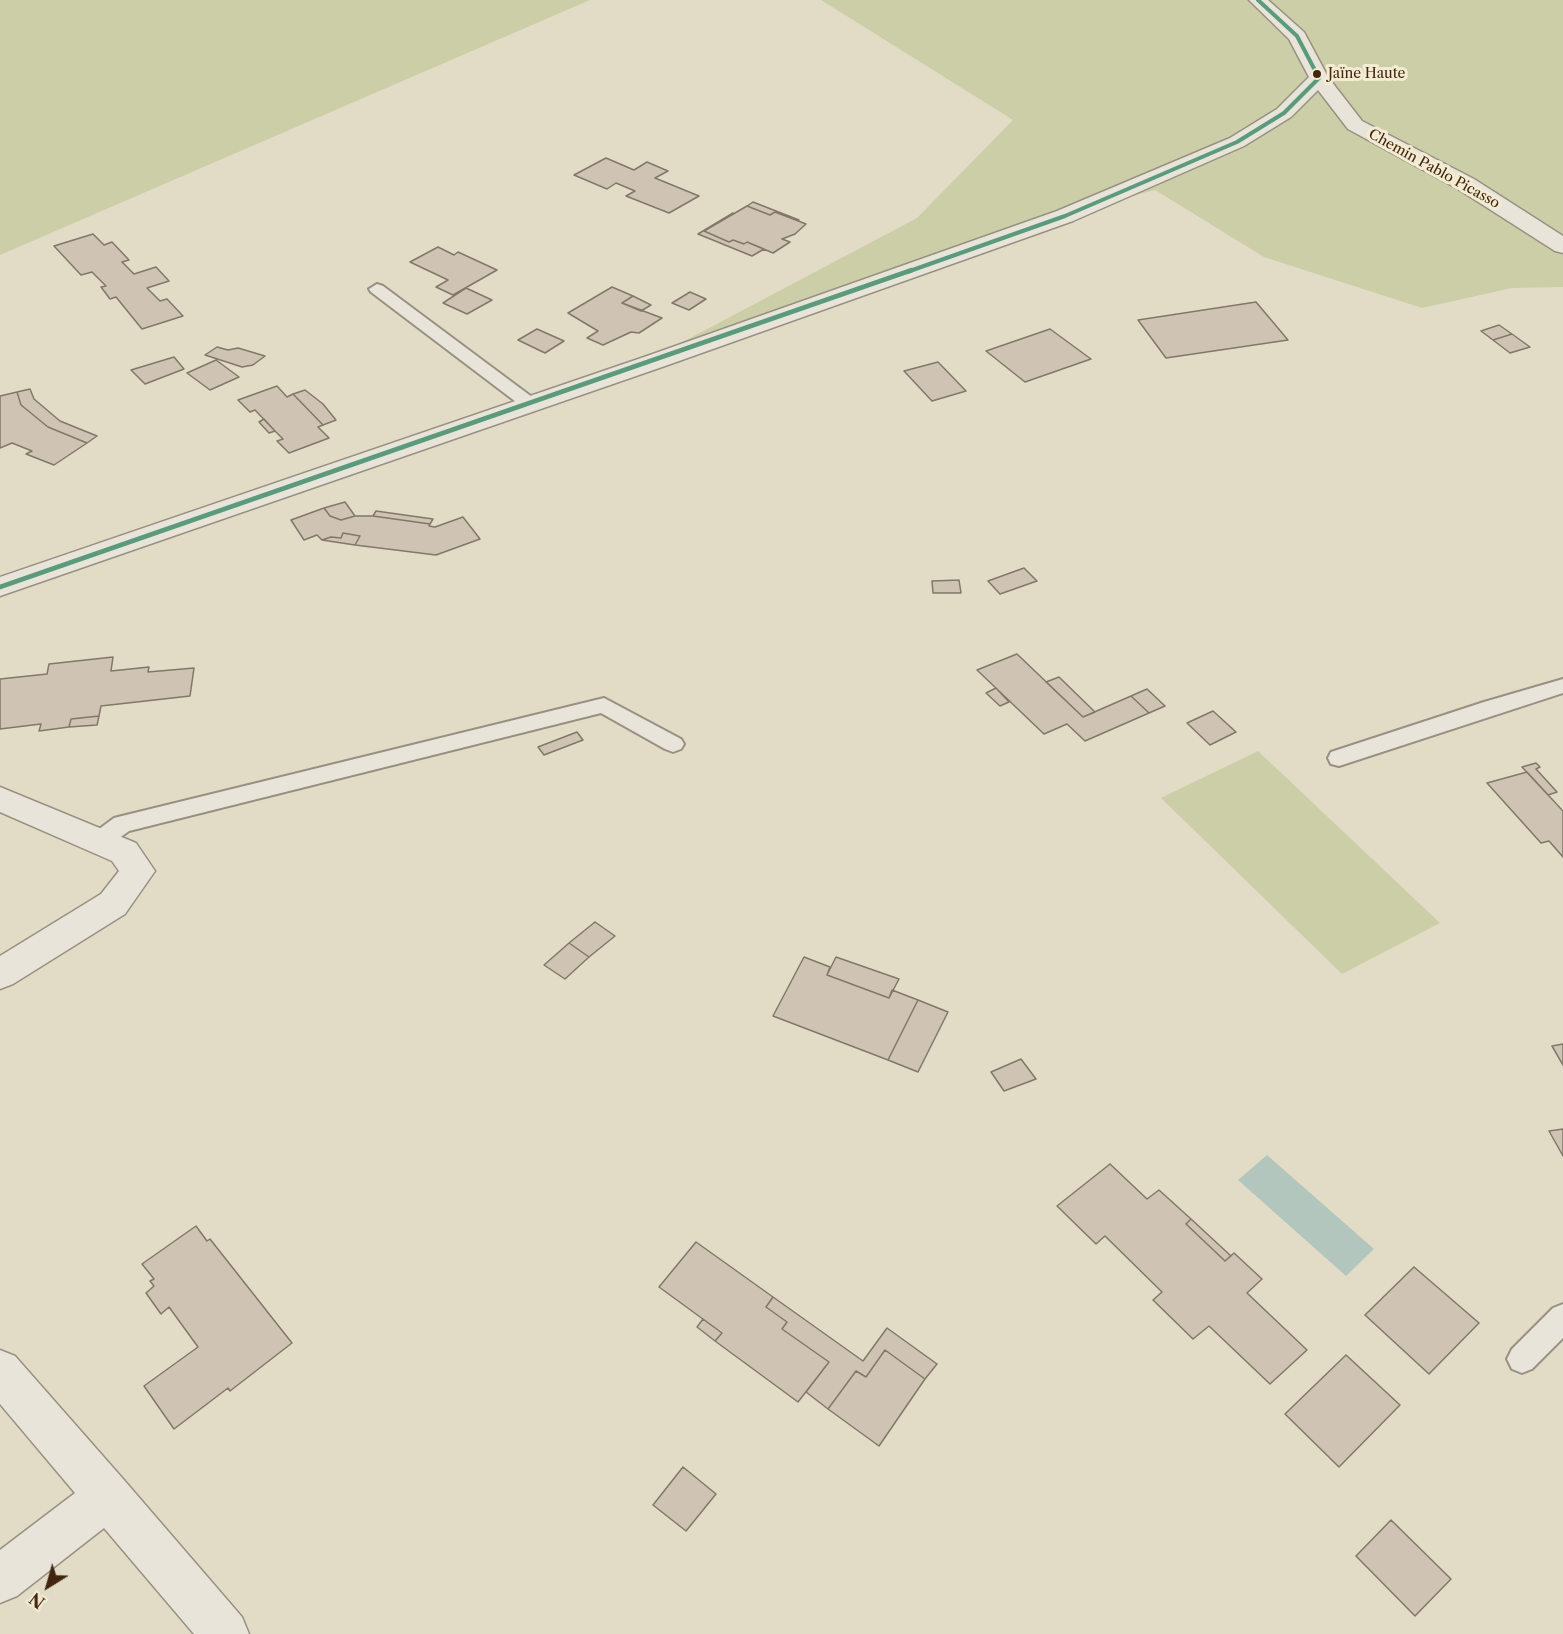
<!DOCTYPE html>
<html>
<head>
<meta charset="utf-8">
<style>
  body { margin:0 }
  #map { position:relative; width:1563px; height:1634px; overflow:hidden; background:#e2dcc6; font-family:"Libre Caslon Text",serif }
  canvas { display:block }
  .north { position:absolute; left:18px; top:1556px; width:60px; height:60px; -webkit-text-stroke:4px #f3ecd3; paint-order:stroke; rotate:217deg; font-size:16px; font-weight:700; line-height:24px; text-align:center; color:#42250e }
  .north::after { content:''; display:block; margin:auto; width:21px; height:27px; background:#42250e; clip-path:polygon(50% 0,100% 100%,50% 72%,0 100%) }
</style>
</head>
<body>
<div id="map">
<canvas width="1563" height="1634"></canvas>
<div class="north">N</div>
</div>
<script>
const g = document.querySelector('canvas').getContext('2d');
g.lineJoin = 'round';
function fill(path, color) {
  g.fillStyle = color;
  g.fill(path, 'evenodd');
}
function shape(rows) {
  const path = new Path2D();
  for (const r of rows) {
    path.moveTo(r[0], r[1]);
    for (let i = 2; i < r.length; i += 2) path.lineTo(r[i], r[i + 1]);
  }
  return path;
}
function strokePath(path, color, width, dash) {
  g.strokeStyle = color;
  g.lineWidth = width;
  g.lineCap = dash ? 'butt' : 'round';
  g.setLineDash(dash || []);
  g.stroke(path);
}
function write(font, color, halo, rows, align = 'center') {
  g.font = font + ' "Libre Caslon Text",serif';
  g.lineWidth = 6;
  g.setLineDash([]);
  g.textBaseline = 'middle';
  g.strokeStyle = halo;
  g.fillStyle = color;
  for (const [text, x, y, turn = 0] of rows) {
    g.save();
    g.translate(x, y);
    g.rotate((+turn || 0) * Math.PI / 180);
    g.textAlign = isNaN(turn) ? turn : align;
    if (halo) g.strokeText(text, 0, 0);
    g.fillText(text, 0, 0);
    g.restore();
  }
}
const green = shape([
  [0,0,590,0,0,255],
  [821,0,1563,0,1563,287,1512,288,1422,308,1264,257,1155,190,1061,214,605,383,917,218,1013,120],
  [1258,751,1440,923,1342,974,1161,798]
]);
const water = shape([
  [1267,1155,1374,1249,1346,1276,1238,1180]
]);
const building = shape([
  [606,158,634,170,647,162,668,171,655,178,699,196,669,213,626,196,635,191,616,183,607,189,574,175,606,158],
  [753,202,799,220,775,212,770,215,747,206,753,202],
  [747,206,770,215,775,212,806,224,795,234,782,239,790,242,773,253,747,242,744,244,733,240,729,242,704,231,747,206],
  [733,213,704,231,729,242,733,240,744,244,747,242,764,249,752,256,698,234,733,213],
  [93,234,104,245,112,242,129,260,122,262,134,274,156,267,169,281,147,288,160,301,167,299,183,316,142,329,116,297,110,299,101,287,106,286,92,272,81,275,54,246,93,234],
  [438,247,454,255,458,252,497,270,453,295,436,287,448,280,410,262,438,247],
  [612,287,633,296,622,303,662,318,639,333,631,332,603,345,587,338,598,331,568,313,612,287],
  [466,288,492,300,467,314,443,303,466,288],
  [690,292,706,299,689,310,672,303,690,292],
  [633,296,651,305,641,311,622,303,633,296],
  [1256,302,1288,340,1166,358,1138,320,1256,302],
  [1499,325,1512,334,1493,340,1481,331,1499,325],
  [537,329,564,341,545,353,518,340,537,329],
  [1050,329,1091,359,1025,382,986,351,1050,329],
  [1512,334,1530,347,1510,353,1493,340,1512,334],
  [217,347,228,350,238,348,265,356,253,365,242,367,205,355,217,347],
  [174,357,184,369,145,384,131,370,174,357],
  [216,360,239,377,210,390,187,373,216,360],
  [938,362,966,391,932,401,904,371,938,362],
  [277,386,287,397,293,394,323,425,318,427,329,438,289,453,277,441,283,439,275,431,255,410,250,412,238,400,277,386],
  [30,389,34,399,60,421,97,436,87,443,48,427,21,405,17,392,30,389],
  [305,390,323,404,336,420,323,425,293,394,305,390],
  [17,392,21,405,48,427,87,443,54,465,26,454,32,451,12,443,0,448,0,396,17,392],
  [264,419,275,431,269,433,259,422,264,419],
  [345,502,355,516,341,520,330,516,324,508,345,502],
  [324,508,330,516,341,520,355,516,373,516,430,524,429,526,435,527,463,517,480,539,436,555,355,545,360,536,343,533,341,538,331,537,322,540,317,535,304,540,291,520,324,508],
  [376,511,433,519,430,524,373,516,376,511],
  [343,533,360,536,355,545,322,540,331,537,341,538,343,533],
  [1024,568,1037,581,1000,594,988,581,1024,568],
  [959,580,961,593,933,593,932,581,959,580],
  [1017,654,1083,717,1131,696,1149,713,1085,741,1067,724,1044,734,977,670,1017,654],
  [113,657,111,671,149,667,148,672,194,668,190,696,101,706,99,716,71,719,69,727,39,731,41,724,0,729,0,679,47,674,49,664,113,657],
  [1059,677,1095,712,1083,717,1046,682,1059,677],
  [996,688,1009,702,1000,706,986,693,996,688],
  [1147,689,1165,706,1149,713,1131,696,1147,689],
  [1213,711,1236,732,1210,745,1187,723,1213,711],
  [99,716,97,725,69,727,71,719,99,716],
  [577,732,583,740,544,755,538,747,577,732],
  [1536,763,1540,767,1536,769,1557,792,1548,795,1522,767,1536,763],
  [1527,772,1563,811,1563,857,1549,841,1541,843,1487,783,1527,772],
  [595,922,615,936,589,957,569,943,595,922],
  [569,943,589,957,565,979,544,965,569,943],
  [804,957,830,967,827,975,889,998,892,990,918,1000,888,1060,773,1016,804,957],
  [836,957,899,979,889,998,827,975,836,957],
  [918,1000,948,1012,918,1072,888,1060,918,1000],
  [1563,1044,1563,1065,1552,1046,1563,1044],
  [1021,1059,1036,1079,1004,1091,991,1072,1021,1059],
  [1563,1129,1563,1156,1549,1131,1563,1129],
  [1110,1164,1147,1199,1159,1190,1191,1219,1186,1224,1225,1261,1234,1253,1262,1279,1247,1293,1307,1350,1270,1384,1209,1326,1193,1339,1153,1300,1162,1292,1105,1236,1096,1244,1057,1206,1110,1164],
  [1191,1219,1231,1256,1225,1261,1186,1224,1191,1219],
  [196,1226,207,1241,210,1239,292,1343,230,1391,228,1388,174,1429,144,1386,198,1347,169,1307,161,1314,146,1293,154,1286,150,1281,154,1279,142,1264,196,1226],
  [696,1242,773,1297,766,1307,787,1322,782,1329,829,1362,798,1402,715,1341,722,1333,659,1287,696,1242],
  [1414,1267,1479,1323,1429,1374,1365,1315,1414,1267],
  [773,1297,863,1361,887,1328,937,1364,925,1379,885,1350,866,1377,856,1371,828,1409,806,1392,829,1362,782,1329,787,1322,766,1307,773,1297],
  [703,1319,722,1333,715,1341,697,1327,703,1319],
  [885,1350,925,1379,879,1446,828,1409,856,1371,866,1377,885,1350],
  [1346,1355,1400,1405,1339,1467,1285,1414,1346,1355],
  [683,1467,716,1494,686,1531,653,1505,683,1467],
  [1391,1520,1451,1579,1415,1616,1356,1556,1391,1520]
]);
const lane = shape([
  [377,284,383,286,536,400,539,404,536,408,524,408,371,292,369,289,377,284],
  [1563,679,1563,693,1339,766,1331,764,1328,758,1331,752,1484,702,1563,679],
  [604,698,681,739,684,744,681,749,673,752,665,749,601,713,129,831,107,847,99,850,91,847,88,841,91,835,114,818,122,816,604,698],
  [1563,1304,1563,1338,1532,1369,1522,1373,1512,1369,1507,1359,1512,1349,1553,1308,1563,1304]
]);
const street = shape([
  [1249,0,1268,0,1304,32,1328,77,1362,121,1474,179,1563,236,1563,253,1555,251,1458,189,1348,129,1318,90,1291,117,1244,146,1073,221,665,366,0,596,0,577,647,356,1057,211,1230,138,1277,109,1309,77,1289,39,1249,0],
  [0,787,136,843,155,871,125,914,13,984,0,989,0,956,101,894,119,871,112,861,0,812,0,787],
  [0,1350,15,1356,124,1480,242,1617,249,1634,194,1634,104,1528,17,1596,0,1603,0,1550,75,1493,0,1404,0,1350]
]);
const bus1Far1 = shape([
  [1258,0,1297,36,1319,78],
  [907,272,1065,216,1237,142,1284,113,1319,78]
]);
const bus1 = shape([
  [0,587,912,270]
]);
const markers = [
  [1317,74,5,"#42250e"]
];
const busNames = [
  ["Jaïne Haute",1328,74]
];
const farStreetnames = [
  ["Chemin Pablo Picasso",1434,169,29]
];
fill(green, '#cccea8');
fill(water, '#b2c6be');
fill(building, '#cfc3b3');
strokePath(building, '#81786a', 1.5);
strokePath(lane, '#989182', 4);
strokePath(street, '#989182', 3);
fill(lane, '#e8e4da');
fill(street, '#e8e4da');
strokePath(bus1Far1, '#5b9b7b', 4);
strokePath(bus1, '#5b9b7b', 4.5);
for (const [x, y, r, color] of markers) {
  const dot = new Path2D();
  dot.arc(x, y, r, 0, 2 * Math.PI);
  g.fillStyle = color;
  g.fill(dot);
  strokePath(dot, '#f3ecd3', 2);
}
write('14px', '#42250e', '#f3ecd3', busNames, 'left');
write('14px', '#42250e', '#f3ecd3', farStreetnames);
</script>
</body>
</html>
